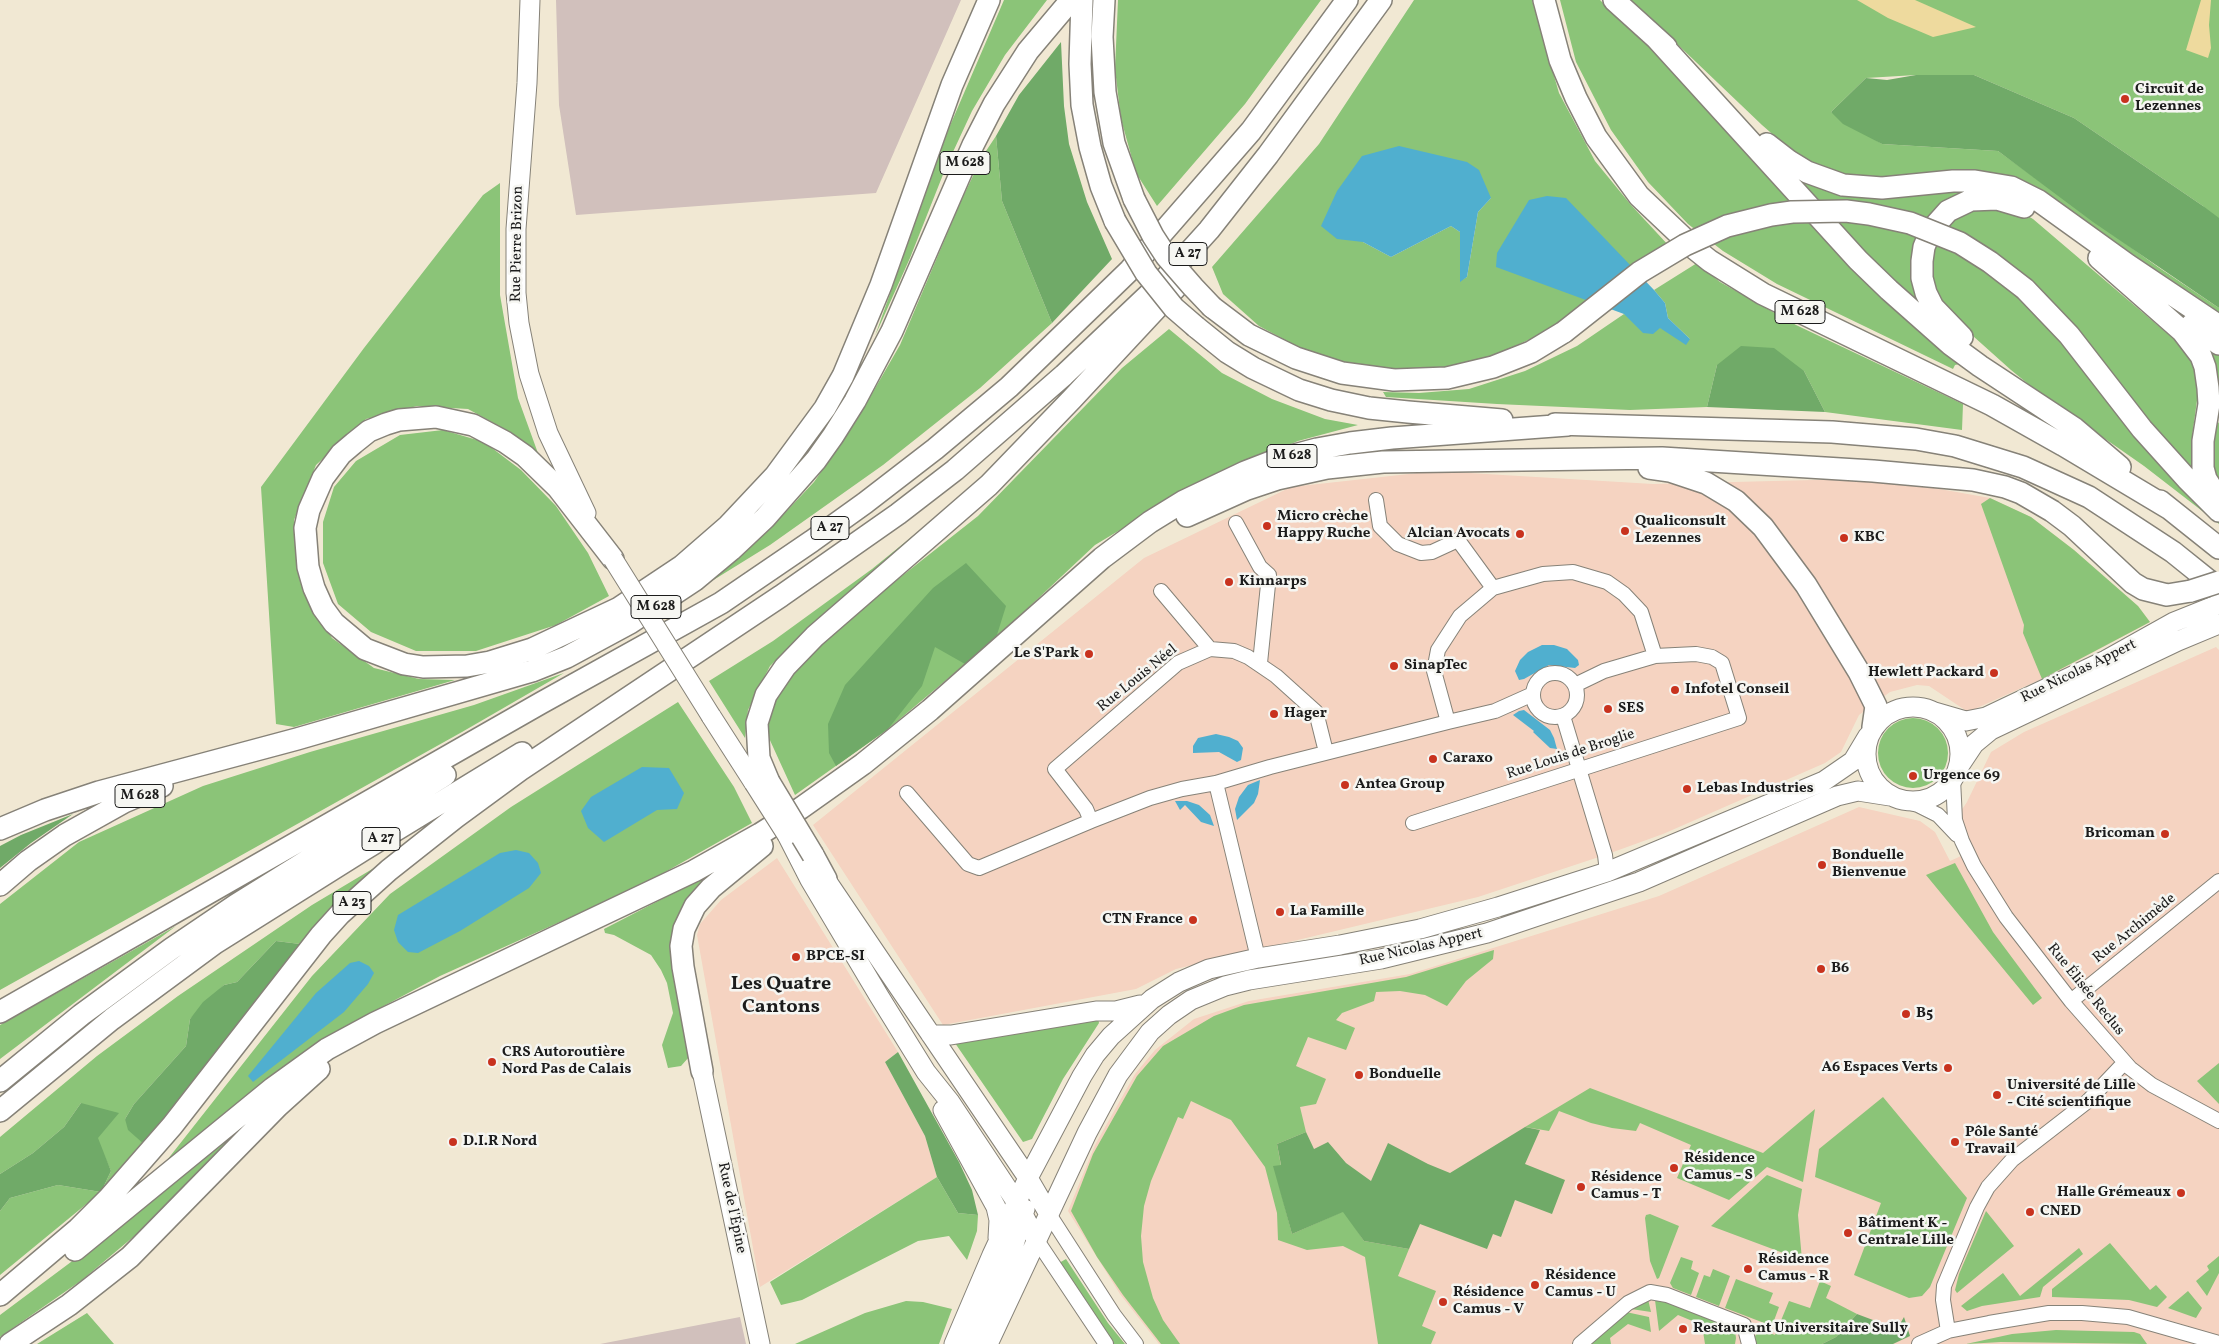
<!DOCTYPE html>
<html>
<head>
<meta charset="utf-8">
<style>
  body { margin:0 }
  canvas { display:block; background:#f1e8d3 }
</style>
</head>
<body>
<canvas width="2219" height="1344"></canvas>
<script>
const g = document.querySelector('canvas').getContext('2d');
g.lineJoin = 'round';
function fill(path, color) {
  g.fillStyle = color;
  g.fill(path, 'evenodd');
}
function shape(rows) {
  const path = new Path2D();
  for (const r of rows) {
    if (r.length === 3) {
      path.moveTo(r[0] + r[2], r[1]);
      path.arc(r[0], r[1], r[2], 0, 2 * Math.PI);
      continue;
    }
    path.moveTo(r[0], r[1]);
    for (let i = 2; i < r.length; i += 2) path.lineTo(r[i], r[i + 1]);
  }
  return path;
}
function strokePath(path, color, width, dash) {
  g.strokeStyle = color;
  g.lineWidth = width;
  g.lineCap = dash ? 'butt' : 'round';
  g.setLineDash(dash || []);
  g.stroke(path);
}
function write(font, color, halo, rows, align = 'center') {
  g.font = font + ' Vollkorn,serif';
  g.lineWidth = 5;
  g.setLineDash([]);
  g.textBaseline = 'middle';
  g.strokeStyle = halo;
  g.fillStyle = color;
  for (const [text, x, y, turn = 0] of rows) {
    g.save();
    g.translate(x, y);
    g.rotate((+turn || 0) * Math.PI / 180);
    g.textAlign = isNaN(turn) ? turn : align;
    if (halo) g.strokeText(text, 0, 0);
    g.fillText(text, 0, 0);
    g.restore();
  }
}
const built = shape([
  [1436,471,1653,484,1854,479,1934,488,1990,498,2031,517,2074,550,2138,606,2150,622,2055,673,1968,712,1929,686,1917,685,1890,692,1859,715,1841,752,1825,763,1663,834,1605,855,1478,897,1176,969,1136,989,943,1025,813,825,1144,558,1291,487],
  [2216,647,2219,650,2219,1344,1159,1344,1120,1294,1068,1211,1095,1145,1135,1074,1155,1050,1194,1019,1249,1001,1410,974,1659,896,1859,807,1920,821,1935,832,1950,861,1970,852,1959,814,1967,802,1991,752,2024,732],
  [777,858,898,1052,885,1062,925,1136,937,1177,760,1287,697,935,700,924,721,900]
]);
const industrial = shape([
  [556,0,961,0,876,193,576,215,559,105],
  [740,1317,746,1344,600,1344]
]);
const green = shape([
  [1004,0,1047,0,1005,55,972,111,946,167,910,258,875,336,949,128],
  [1118,0,1321,0,1245,104,1157,206,1136,173,1121,119,1115,69],
  [1414,0,1532,0,1559,93,1595,161,1631,205,1670,247,1590,301,1555,328,1477,363,1403,374,1317,357,1259,326,1223,294,1212,267,1319,144],
  [1491,198,1478,212,1467,277,1460,281,1460,232,1451,226,1391,257,1363,242],
  [1560,0,1600,0,1604,4,1659,54,1960,364,1955,365,1953,369,1777,284,1723,251,1688,224,1648,182,1611,130,1576,62],
  [1631,0,2219,0,2219,230,2203,206,2074,118,1974,75,1916,75,1866,78,1831,112,1882,144,1998,151,2158,267,2219,308,2219,312,2026,183,2002,175,1968,171,1893,178,1863,178,1841,174,1815,164,1794,153,1762,125],
  [996,136,1002,201,1052,323,980,388,883,465,770,545,707,584,768,531,814,482,855,423,900,345,961,201,982,157],
  [1789,174,1810,180,1982,187,1915,243,1911,259,1911,278,1917,303,1889,278],
  [500,183,500,295,518,398,539,456,512,433,468,409,417,406,366,419,316,465,294,520,303,591,332,638,374,668,419,679,455,680,294,727,276,724,261,487,364,348,483,195],
  [1978,207,2016,209,2033,219,2182,346,2194,363,2199,386,2192,437,2191,470,2035,310,2219,520,2219,524,2144,466,2038,392,2011,370,1954,319,1940,300,1933,285,1931,251,1948,222],
  [1697,263,1720,282,1796,325,1963,404,1962,430,1825,412,1804,371,1717,365,1707,407,1630,410,1497,404,1386,397,1383,392,1419,393,1469,389,1525,371,1577,346,1624,314,1690,339,1668,318,1665,303,1654,290],
  [1169,329,1222,373,1272,399,1325,419,1358,425,1298,441,1200,482,1095,545,996,638,888,729,795,795,763,725,781,686,804,660,874,598,978,516,1122,368],
  [2209,342,2219,349,2219,402,2210,363],
  [2219,422,2219,484,2213,471,2213,431],
  [443,430,484,442,521,470,556,506,588,553,609,596,556,625,476,651,416,651,371,632,338,604,323,563,323,522,334,487,356,461,400,435],
  [994,470,815,623,770,666,748,710,745,738,709,681,773,641,872,569],
  [1990,498,2031,517,2074,550,2138,606,2150,622,2042,679,2023,633,2024,625,1981,504],
  [564,673,462,732,0,990,0,904,79,842,203,786,310,752,474,705],
  [678,702,734,787,752,823,644,884,440,976,339,1030,255,1088,160,1169,312,976,390,894,511,807],
  [1913,753,35],
  [394,856,338,906,300,944,276,941,237,982,224,985,190,1019,186,1046,134,1104,125,1119,145,1145,101,1192,0,1275,0,1211,10,1198,58,1185,101,1192,111,1171,81,1103,64,1127,33,1153,0,1174,0,1137,97,1056,178,996,312,905],
  [1955,863,1993,932,2042,998,2033,1005,1926,875],
  [718,870,683,915,689,1057,681,1066,668,1068,662,1045,673,1013,667,983,661,970,651,955,614,935,605,933,604,929],
  [176,926,0,1059,0,1025],
  [1494,950,1493,959,1466,981,1447,1006,1425,995,1400,991,1376,992,1374,1001,1342,1013,1336,1020,1355,1028,1346,1050,1308,1037,1296,1066,1326,1079,1316,1104,1300,1107,1306,1132,1277,1144,1281,1166,1274,1166,1292,1234,1344,1211,1364,1241,1409,1249,1398,1276,1436,1291,1422,1326,1436,1332,1431,1344,1378,1344,1365,1257,1343,1246,1307,1250,1278,1240,1277,1213,1265,1167,1231,1120,1191,1101,1183,1119,1178,1117,1151,1181,1144,1206,1141,1236,1143,1262,1153,1298,1163,1320,1180,1344,1161,1344,1123,1295,1097,1257,1071,1211,1093,1154,1137,1076,1163,1046,1214,1016,1244,1005,1406,977],
  [1098,1018,1099,1023,1063,1079,1032,1139,1023,1142,955,1043],
  [2219,1063,2219,1104,2197,1081],
  [1590,1088,1763,1153,1815,1109,1803,1182,1767,1167,1729,1200,1677,1178,1691,1145,1640,1123,1636,1131,1612,1128,1591,1123,1559,1111,1549,1131,1525,1127],
  [1883,1097,1967,1198,1930,1287,1922,1296,1909,1298,1854,1275,1881,1203,1815,1177,1819,1149],
  [252,1119,151,1222,82,1280,0,1337,0,1315,146,1206],
  [1767,1175,1802,1189,1798,1215,1802,1260,1711,1226],
  [937,1177,958,1213,978,1215,977,1231,967,1260,949,1236,918,1241,802,1300,781,1305,770,1282],
  [1986,1211,2014,1246,1957,1293,1955,1290,1959,1274],
  [1650,1214,1679,1226,1659,1278,1657,1279,1650,1261,1645,1218,1646,1215],
  [2110,1243,2150,1290,2156,1285,2167,1297,2157,1307,2129,1300,2052,1297,2052,1289],
  [2079,1248,2083,1254,2043,1287,2040,1297,1982,1306,1967,1311,1961,1306,2003,1273,2020,1296],
  [2219,1256,2219,1273,2207,1296,2196,1281,2209,1270,2207,1266],
  [1681,1257,1693,1261,1691,1269,1699,1273,1691,1295,1673,1288,1670,1283],
  [1066,1259,1108,1323,1125,1344,1114,1344,1112,1341,1059,1263],
  [1713,1269,1730,1276,1719,1306,1696,1297,1704,1275,1710,1277],
  [1736,1279,1773,1293,1769,1303,1779,1307,1772,1326,1725,1308],
  [1820,1281,1831,1286,1826,1298,1857,1314,1836,1337,1822,1344,1755,1344,1754,1338,1759,1329,1775,1335,1789,1301,1810,1308],
  [2188,1291,2202,1308,2196,1318,2168,1308],
  [1648,1299,1651,1312,1631,1309],
  [1655,1300,1665,1301,1731,1328,1735,1331,1736,1338,1735,1344,1705,1344,1702,1325,1678,1315,1659,1331],
  [906,1301,923,1302,952,1309,939,1344,795,1344,865,1313],
  [1626,1312,1649,1317,1651,1332,1628,1324,1610,1338,1611,1344,1586,1344],
  [87,1313,114,1344,37,1344],
  [2056,1330,2134,1332,2140,1334,2147,1344,2001,1342,1966,1344,2012,1334]
]);
const forest = shape([
  [1061,42,1064,106,1069,144,1087,202,1112,259,1052,323,1002,201,996,136,1019,95],
  [1916,75,1974,75,2074,118,2203,206,2219,218,2219,308,2093,222,1998,151,1882,144,1843,124,1831,112,1866,78,1887,80],
  [1741,346,1774,348,1804,371,1825,412,1707,407,1717,365],
  [966,563,1006,606,996,638,965,664,935,647,922,686,888,729,836,766,829,753,828,724,845,685,933,588],
  [73,814,31,843,0,868,0,846,21,835],
  [276,941,300,944,145,1145,128,1130,125,1119,134,1104,186,1046,190,1019,203,1002,224,985,237,982],
  [898,1052,959,1162,972,1190,978,1215,958,1213,937,1177,925,1136,885,1062],
  [81,1103,119,1113,98,1138,111,1171,101,1192,58,1185,10,1198,0,1211,0,1174,33,1153,64,1127],
  [1525,1127,1540,1130,1525,1164,1565,1180,1552,1214,1515,1200,1501,1237,1493,1234,1487,1249,1420,1224,1409,1249,1364,1241,1343,1212,1292,1234,1273,1166,1281,1165,1277,1144,1306,1132,1314,1149,1328,1142,1346,1163,1371,1181,1388,1143,1428,1164,1450,1173],
  [1857,1314,1897,1329,1904,1317,1910,1336,1893,1344,1822,1344,1836,1337]
]);
const sand = shape([
  [1857,0,1915,0,1976,27,1933,37,1888,18],
  [2201,0,2211,0,2209,25,2211,48,2208,58,2186,50]
]);
const water = shape([
  [1399,146,1467,162,1479,170,1491,198,1478,212,1467,277,1460,282,1460,232,1451,226,1391,257,1363,242,1337,239,1321,226,1337,191,1362,156],
  [1547,196,1566,198,1654,290,1665,303,1668,318,1690,339,1686,345,1660,328,1653,334,1643,333,1624,314,1496,267,1497,253,1529,200],
  [1542,645,1554,645,1567,649,1578,660,1579,665,1575,668,1549,665,1524,679,1519,680,1515,671,1520,660,1528,652],
  [1524,710,1550,730,1554,738,1557,749,1550,748,1533,732,1534,731,1513,715,1519,711],
  [1216,734,1229,737,1238,741,1243,748,1241,760,1237,762,1219,752,1193,753,1193,746,1198,738],
  [642,767,669,768,684,793,677,809,657,810,604,842,588,828,581,811,591,797],
  [1260,780,1258,794,1254,803,1237,820,1235,809,1239,797,1248,785],
  [1175,801,1187,801,1199,805,1210,815,1214,826,1201,822,1185,805,1180,810],
  [516,850,529,853,538,863,541,873,529,888,460,931,418,953,408,952,398,942,394,930,398,915,500,853],
  [359,961,369,966,374,973,368,984,344,1012,253,1082,248,1076,316,993,350,963]
]);
const minor = shape([
  [1376,500,1380,526,1398,544,1421,553,1432,552,1458,540,1493,588],
  [1236,523,1260,567,1269,575,1260,663],
  [1161,591,1210,649],
  [1555,695,22],
  [1575,685,1604,671,1655,656],
  [1563,716,1605,855,1607,872],
  [1953,779,1955,820,1962,841,1974,866,2006,917,2071,1001,2130,1068,2152,1085,2219,1121],
  [1216,783,1258,958],
  [907,793,968,864,979,868,1091,821,1150,798,1182,789,1216,783,1270,767,1448,722],
  [1901,800,1918,805,1938,815,1957,835],
  [1091,821,1086,809,1055,769,1178,663,1210,649,1234,651,1248,657,1276,676,1316,712,1326,752],
  [1413,823,1739,718,1722,663,1712,657,1696,654,1655,656,1641,612,1624,594,1607,582,1573,572,1543,574,1493,588,1460,616,1438,650,1434,671,1448,722,1495,711,1533,694],
  [2071,1001,2219,881],
  [1049,1214,1114,1315,1136,1344],
  [1036,1239,1106,1344],
  [1948,1331,1943,1300,1944,1286,1977,1207,1988,1187,2012,1160,2088,1101,2124,1063],
  [1580,1344,1628,1303,1650,1292,1667,1295,1744,1325,1749,1344],
  [1919,1344,1948,1331,1989,1323,2049,1313,2082,1313,2128,1317,2219,1343]
]);
const major = shape([
  [530,0,527,83,516,229,516,293,519,323,529,374,548,433,586,513],
  [1913,754,47],
  [1935,712,1966,721,1986,717,2106,660,2174,622,2219,604],
  [711,716,754,783],
  [1958,768,1974,744,1991,730,2178,641,2219,624],
  [787,835,810,880,879,996,926,1072,950,1102,1017,1203,1036,1239],
  [818,868,1028,1178,1049,1214],
  [931,1035,951,1035,1096,1011,1116,1011,1140,1005],
  [702,1071,760,1344],
  [943,1110,996,1207,999,1220,998,1238],
  [954,1344,992,1255,1028,1178,1082,1076,1095,1055,1111,1036,1152,999,1179,982,1209,969,1258,958,1340,945,1420,929,1498,907,1607,872,1824,781,1853,761,1868,736],
  [972,1344,1012,1251,1025,1209],
  [988,1344,1087,1133,1118,1075,1150,1032,1169,1015,1191,1000,1225,986,1249,980,1381,959,1487,933,1639,882,1837,796,1858,791,1890,796]
]);
const highway = shape([
  [1082,0,1080,64,1082,105,1090,147,1101,186,1115,221],
  [1104,0,1102,37,1105,92,1114,143,1134,199],
  [1544,0,1560,60,1576,98,1596,137,1639,196,1695,249,1710,261,1763,294,1992,405,2063,445,2170,509],
  [1614,0,1666,47],
  [1656,38,1858,260,1889,290,1950,344,1980,366,2074,428,2120,467],
  [1767,144,1789,161,1807,172,1843,185,1882,188,1953,181,1975,181,2011,187,2039,201,2128,265,2219,326],
  [2099,258,2182,331,2201,356,2205,367,2208,388,2209,404,2203,441,2203,468,2206,479,2219,500],
  [2025,289,2069,335,2142,429,2187,479,2219,511],
  [1212,307,1249,335,1296,358,1342,373,1394,380,1447,378,1493,367,1531,352,1564,332],
  [2192,324,2219,344],
  [1196,327,1227,352,1253,368,1299,390,1331,400,1369,408,1408,412,1502,420],
  [1962,337,1933,307,1926,293,1922,278,1922,261,1924,247,1931,230,1948,211,1971,200,1997,199,2024,207],
  [1555,424,1832,432,1916,439,1955,446,2023,467,2089,497,2173,552,2219,589],
  [1649,468,1670,471,1706,483,1736,501,1763,527,1806,585,1859,672,1876,706,1873,727],
  [2160,501,2219,548],
  [1187,516,1247,489,1277,479,1327,468,1383,462,1662,458,1873,471,1973,480,2005,487,2021,493,2052,511,2072,526,2133,583,2143,589,2167,595,2191,591],
  [613,559,558,488,525,456,505,442,473,425,436,417,399,420,386,424,369,431,354,443,341,454,323,478,309,510,305,528,308,567,314,588,323,608,334,623,365,649,404,664,423,667,467,666,490,662,532,649,619,608,682,566,728,526,775,476,825,408,843,376,881,285,952,85,989,0],
  [769,782,759,758,757,723,766,695,785,667,815,636,989,485,1072,399,1179,284],
  [0,829,45,810,99,792,297,739,532,671,567,657,630,623,695,580,731,550,765,518,816,460,833,436,855,401,892,331,973,145,994,104,1028,51,1071,0],
  [813,855,826,879],
  [0,885,28,861,65,835,124,802,162,786],
  [0,1012,541,703,721,603,812,541,865,503,935,449,1009,387,1130,270,1251,131,1347,0],
  [702,1071,683,967,681,946,684,929,695,906,711,888,762,846],
  [0,1081,81,1015,171,949,236,905,445,775],
  [0,1111,112,1019,215,943,363,850,522,753],
  [75,1250,273,1088,327,1049,375,1023,694,871,760,834,801,808,863,764,930,710,1102,558,1150,522,1184,501,1245,472,1276,460,1317,449,1350,443,1392,438,1568,425],
  [0,1295,78,1229,109,1198,172,1126,321,935,340,914,389,870,456,817,520,770,781,596,898,514,955,470,1064,375,1161,283,1209,230,1268,155,1381,0],
  [10,1344,69,1305,130,1257,278,1106,319,1069]
]);
const majorBridge = shape([
  [613,559,711,716],
  [754,783,787,835]
]);
const highwayBridge = shape([
  [1134,199,1153,236,1166,256,1193,287,1212,307],
  [1115,221,1146,273,1174,308,1196,327],
  [1564,332,1640,272,1685,245,1727,226,1771,215,1792,212,1846,211,1869,214,1910,223,1960,243,1990,262,2025,289],
  [2191,591,2219,582],
  [769,782,813,855]
]);
const markers = [
  [2125,99,5,"#c8321e"],
  [1267,526,5,"#c8321e"],
  [1625,531,5,"#c8321e"],
  [1520,534,5,"#c8321e"],
  [1844,538,5,"#c8321e"],
  [1229,582,5,"#c8321e"],
  [1089,654,5,"#c8321e"],
  [1394,666,5,"#c8321e"],
  [1994,673,5,"#c8321e"],
  [1675,690,5,"#c8321e"],
  [1608,709,5,"#c8321e"],
  [1274,714,5,"#c8321e"],
  [1433,759,5,"#c8321e"],
  [1913,776,5,"#c8321e"],
  [1345,785,5,"#c8321e"],
  [1687,789,5,"#c8321e"],
  [2165,834,5,"#c8321e"],
  [1822,865,5,"#c8321e"],
  [1280,912,5,"#c8321e"],
  [1193,920,5,"#c8321e"],
  [796,957,5,"#c8321e"],
  [1821,969,5,"#c8321e"],
  [1906,1014,5,"#c8321e"],
  [492,1062,5,"#c8321e"],
  [1948,1068,5,"#c8321e"],
  [1359,1075,5,"#c8321e"],
  [1997,1095,5,"#c8321e"],
  [453,1142,5,"#c8321e"],
  [1955,1142,5,"#c8321e"],
  [1674,1168,5,"#c8321e"],
  [1581,1187,5,"#c8321e"],
  [2181,1193,5,"#c8321e"],
  [2030,1212,5,"#c8321e"],
  [1848,1233,5,"#c8321e"],
  [1748,1269,5,"#c8321e"],
  [1535,1285,5,"#c8321e"],
  [1443,1302,5,"#c8321e"],
  [1683,1329,5,"#c8321e"]
];
const shields = [
  [965,163,50],
  [1188,254,38],
  [1800,312,50],
  [1292,456,50],
  [830,528,38],
  [656,607,50],
  [140,796,50],
  [381,839,38],
  [352,903,38]
];
const shieldNames = [
  ["M 628",965,163],
  ["A 27",1188,254],
  ["M 628",1800,312],
  ["M 628",1292,456],
  ["A 27",830,528],
  ["M 628",656,607],
  ["M 628",140,796],
  ["A 27",381,839],
  ["A 23",352,903]
];
const poiNames = [
  ["Circuit de",2135,90],
  ["Lezennes",2135,107],
  ["Micro crèche",1277,517],
  ["Happy Ruche",1277,534],
  ["Qualiconsult",1635,522],
  ["Lezennes",1635,539],
  ["Alcian Avocats",1510,534,"right"],
  ["KBC",1854,538],
  ["Kinnarps",1239,582],
  ["Le S'Park",1079,654,"right"],
  ["SinapTec",1404,666],
  ["Hewlett Packard",1984,673,"right"],
  ["Infotel Conseil",1685,690],
  ["SES",1618,709],
  ["Hager",1284,714],
  ["Caraxo",1443,759],
  ["Urgence 69",1923,776],
  ["Antea Group",1355,785],
  ["Lebas Industries",1697,789],
  ["Bricoman",2155,834,"right"],
  ["Bonduelle",1832,856],
  ["Bienvenue",1832,873],
  ["La Famille",1290,912],
  ["CTN France",1183,920,"right"],
  ["BPCE-SI",806,957],
  ["B6",1831,969],
  ["B5",1916,1014],
  ["CRS Autoroutière",502,1053],
  ["Nord Pas de Calais",502,1070],
  ["A6 Espaces Verts",1938,1068,"right"],
  ["Bonduelle",1369,1075],
  ["Université de Lille",2007,1086],
  ["‐ Cité scientifique",2007,1103],
  ["Pôle Santé",1965,1133],
  ["Travail",1965,1150],
  ["D.I.R Nord",463,1142],
  ["Résidence",1684,1159],
  ["Camus - S",1684,1176],
  ["Résidence",1591,1178],
  ["Camus - T",1591,1195],
  ["Halle Grémeaux",2171,1193,"right"],
  ["CNED",2040,1212],
  ["Bâtiment K -",1858,1224],
  ["Centrale Lille",1858,1241],
  ["Résidence",1758,1260],
  ["Camus - R",1758,1277],
  ["Résidence",1545,1276],
  ["Camus - U",1545,1293],
  ["Résidence",1453,1293],
  ["Camus - V",1453,1310],
  ["Restaurant Universitaire Sully",1693,1329]
];
const streetNames = [
  ["Rue Pierre Brizon",518,244,-89],
  ["Rue Nicolas Appert",2079,672,-26],
  ["Rue Louis Néel",1138,679,-39],
  ["Rue Louis de Broglie",1571,755,-18],
  ["Rue Archimède",2135,929,-39],
  ["Rue Nicolas Appert",1421,948,-13],
  ["Rue Élisée Reclus",2085,990,51],
  ["Rue de l'Épine",731,1208,78]
];
const districtNames = [
  ["Les Quatre",781,985],
  ["Cantons",781,1008]
];
fill(built, '#f5d3c1');
fill(industrial, '#d1c0bc');
fill(green, '#8bc478');
fill(forest, '#70aa68');
fill(sand, '#eeda9e');
fill(water, '#50afcf');
strokePath(minor, '#868278', 16);
strokePath(major, '#868278', 21);
strokePath(highway, '#868278', 24);
strokePath(minor, '#fff', 14);
strokePath(major, '#fff', 19);
strokePath(highway, '#fff', 21);
strokePath(majorBridge, '#868278', 21, []);
strokePath(highwayBridge, '#868278', 24, []);
strokePath(majorBridge, '#fff', 19);
strokePath(highwayBridge, '#fff', 21);
for (const [x, y, r, color] of markers) {
  const dot = new Path2D();
  dot.arc(x, y, r, 0, 2 * Math.PI);
  g.fillStyle = color;
  g.fill(dot);
  strokePath(dot, '#f6f6f2', 2);
}
for (const [x, y, w] of shields) {
  const box = new Path2D();
  box.roundRect(x - w / 2, y - 11.5, w, 23, 4);
  g.fillStyle = '#f6f6f2';
  g.fill(box);
  strokePath(box, '#1c1c1c', 1);
}
write('bold 14px', '#1c1c1c', null, shieldNames);
write('bold 15px', '#1c1c1c', '#f6f6f2', poiNames, 'left');
write('15px', '#1c1c1c', '#f6f6f2', streetNames);
write('bold 20px', '#1c1c1c', '#f6f6f2', districtNames);
</script>
</body>
</html>
